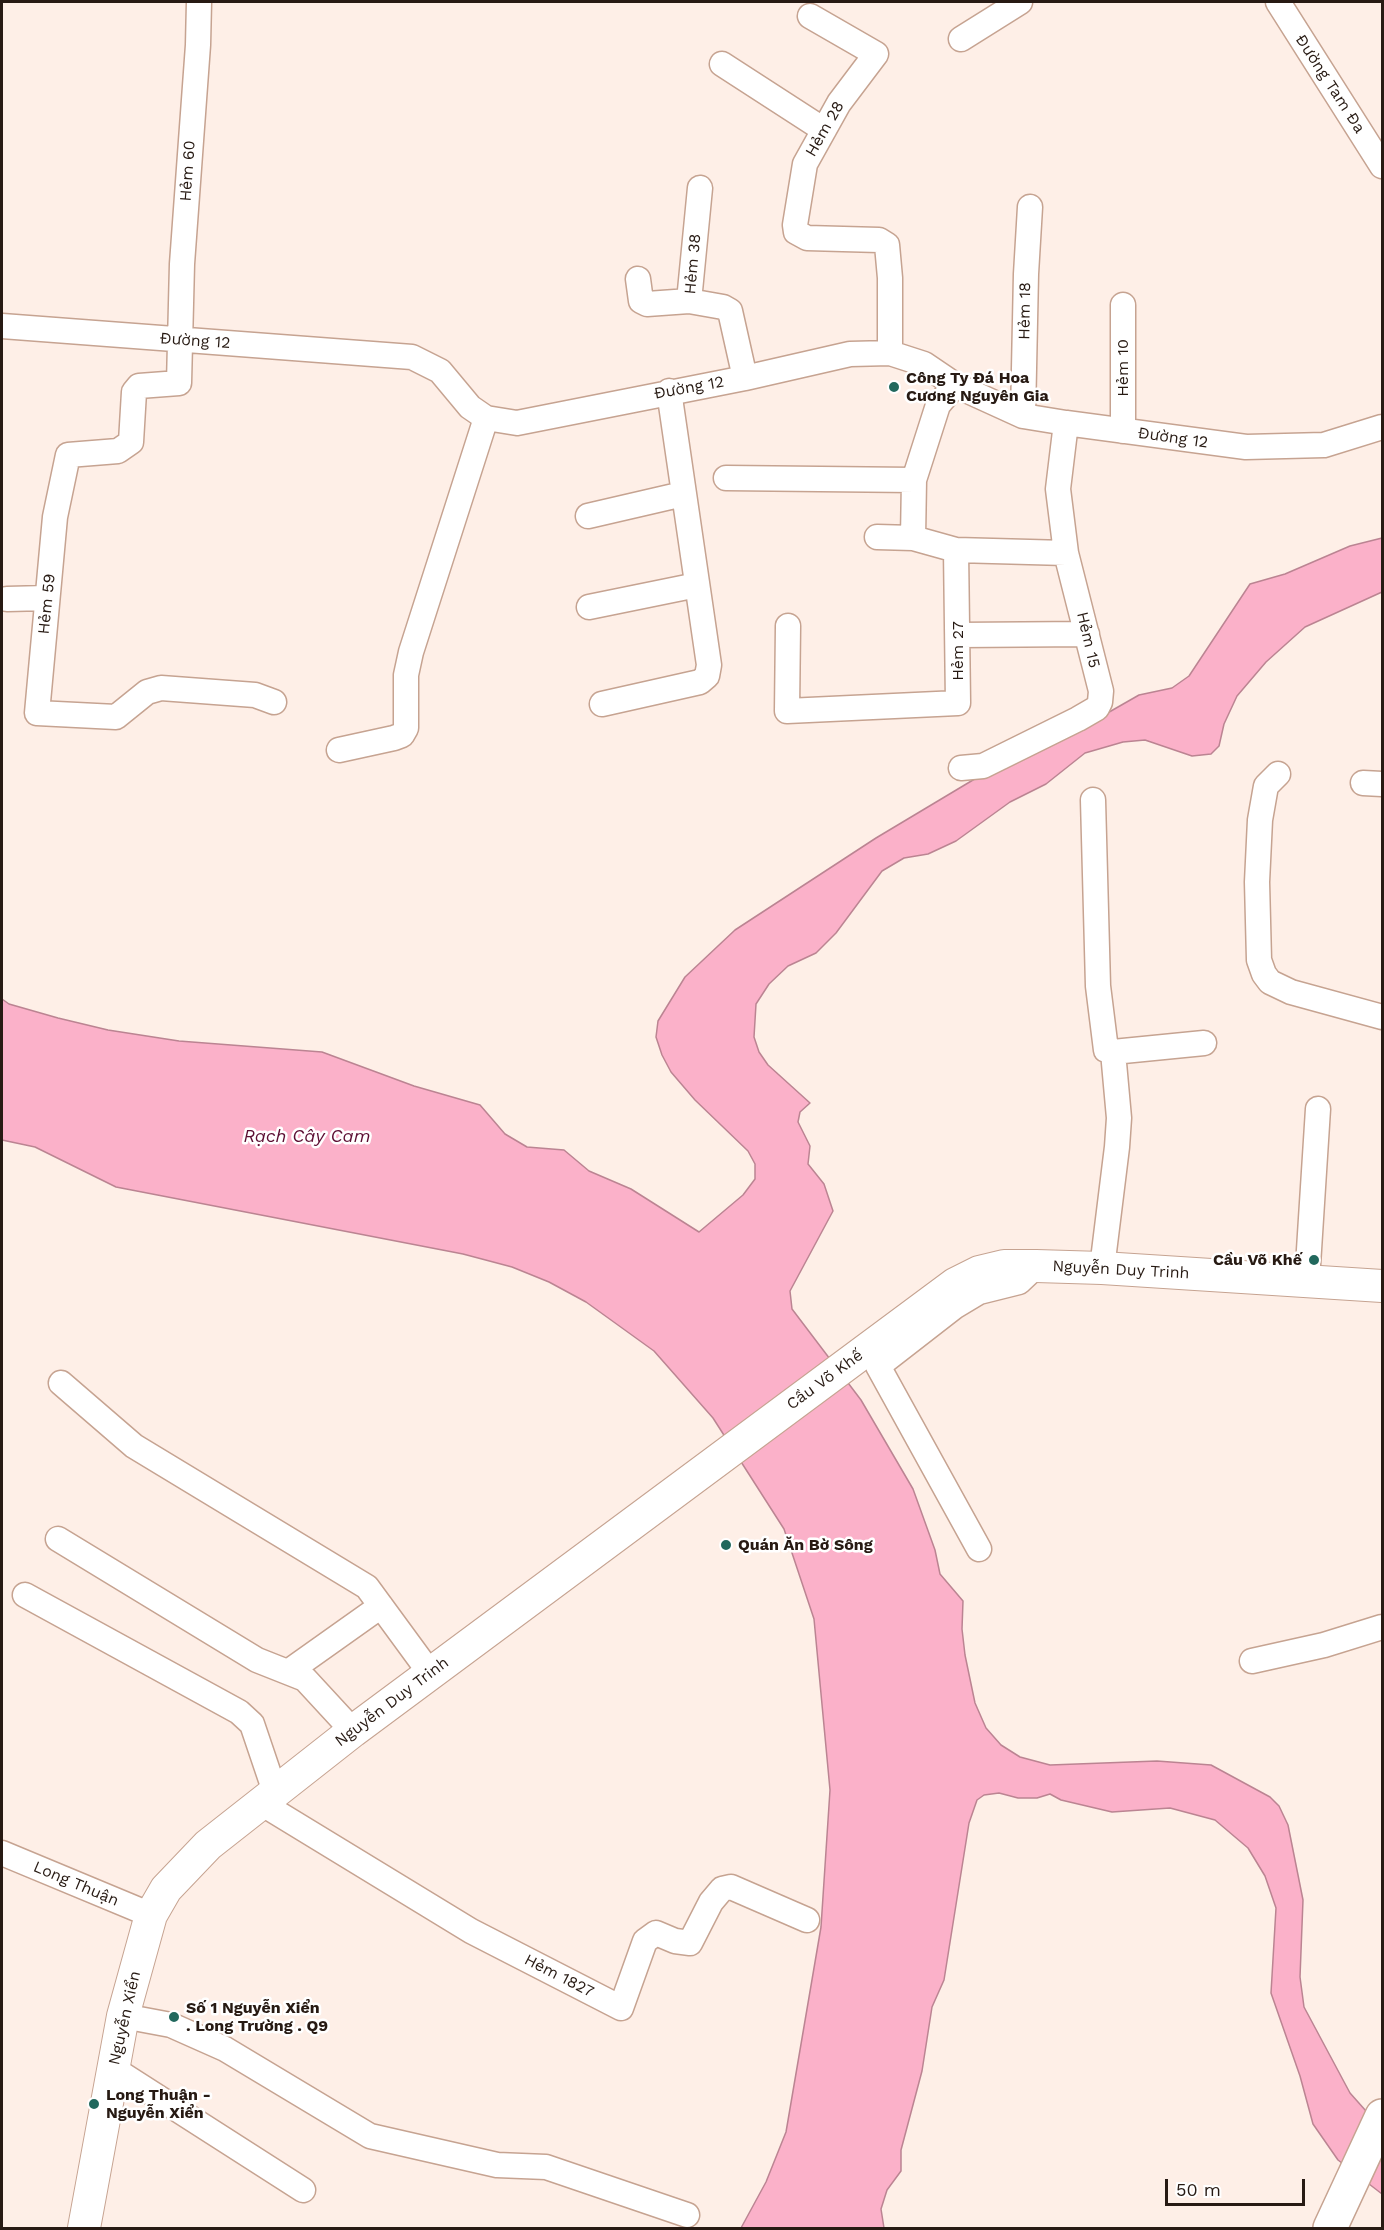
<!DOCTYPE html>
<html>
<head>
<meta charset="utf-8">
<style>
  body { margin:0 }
  #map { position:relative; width:1384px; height:2230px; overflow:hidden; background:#feefe7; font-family:"Work Sans",sans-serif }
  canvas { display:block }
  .frame { position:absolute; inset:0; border:3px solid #271a13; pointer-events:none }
  .scale { position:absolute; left:1165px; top:2179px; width:140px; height:27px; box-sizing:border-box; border:3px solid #271a13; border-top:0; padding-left:8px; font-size:18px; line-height:21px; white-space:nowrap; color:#271a13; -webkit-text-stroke:4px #fff; paint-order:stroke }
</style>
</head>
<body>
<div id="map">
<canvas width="1384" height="2230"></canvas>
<div class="frame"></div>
<div class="scale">50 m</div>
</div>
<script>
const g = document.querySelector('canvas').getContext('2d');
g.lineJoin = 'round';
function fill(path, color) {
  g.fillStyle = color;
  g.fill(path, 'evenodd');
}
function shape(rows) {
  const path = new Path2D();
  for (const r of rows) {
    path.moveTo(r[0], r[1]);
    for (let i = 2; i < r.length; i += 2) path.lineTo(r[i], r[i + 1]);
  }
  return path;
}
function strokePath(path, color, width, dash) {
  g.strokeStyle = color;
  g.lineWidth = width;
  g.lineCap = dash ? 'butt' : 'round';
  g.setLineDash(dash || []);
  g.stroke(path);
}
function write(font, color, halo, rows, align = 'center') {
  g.font = font + ' "Work Sans",sans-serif';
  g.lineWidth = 5;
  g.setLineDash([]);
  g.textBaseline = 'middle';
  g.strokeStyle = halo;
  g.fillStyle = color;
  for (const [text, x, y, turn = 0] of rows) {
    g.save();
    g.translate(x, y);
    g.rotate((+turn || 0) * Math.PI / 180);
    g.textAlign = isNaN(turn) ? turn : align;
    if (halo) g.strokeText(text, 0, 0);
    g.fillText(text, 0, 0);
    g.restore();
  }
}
const water = shape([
  [1382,538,1382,592,1305,627,1266,662,1237,696,1224,724,1219,746,1211,754,1192,756,1145,740,1123,742,1085,753,1046,784,1010,802,956,841,928,854,904,858,882,871,836,933,816,953,788,966,769,984,756,1004,754,1037,759,1052,768,1065,810,1103,800,1112,798,1122,810,1146,808,1164,824,1184,833,1211,790,1291,792,1309,861,1400,913,1489,935,1550,940,1574,963,1601,962,1629,965,1655,975,1703,986,1728,1001,1745,1020,1757,1050,1765,1157,1761,1211,1765,1270,1797,1279,1806,1288,1825,1303,1900,1300,1977,1304,2007,1350,2093,1382,2129,1382,2194,1338,2160,1313,2124,1300,2076,1271,1993,1276,1908,1265,1876,1248,1848,1215,1820,1170,1808,1112,1812,1061,1800,1050,1794,1037,1798,1018,1798,999,1793,984,1795,977,1800,969,1823,944,1980,932,2007,922,2071,901,2150,901,2171,887,2190,881,2209,884,2228,741,2228,766,2182,786,2132,821,1927,830,1790,814,1619,784,1529,713,1418,654,1351,586,1302,549,1282,512,1267,463,1254,116,1187,35,1147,2,1140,2,999,9,1004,58,1018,108,1030,179,1041,322,1052,414,1086,480,1105,505,1134,527,1147,564,1150,589,1171,631,1189,699,1232,743,1195,755,1179,755,1164,748,1151,695,1100,671,1072,662,1055,656,1037,658,1021,685,977,735,930,876,838,983,774,1097,719,1139,695,1172,688,1189,676,1250,584,1285,574,1350,546,1382,538]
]);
const minor = shape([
  [199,2,198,45,182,264,179,383,139,386,134,392,131,442,118,451,68,455,55,517,37,713,116,717,147,692,161,688,255,695,274,702],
  [1278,2,1382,166],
  [810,16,876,54,839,103,805,164,795,225,796,232,807,238,879,240,887,245,890,278,890,353],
  [961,39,1020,2],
  [722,64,824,130],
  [700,188,689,301,723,307,730,311,745,378],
  [638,279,641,301,647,304,689,301],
  [2,326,412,357,440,371,470,407,486,418,517,423,745,378,850,354,890,353,924,364,955,385,1023,416,1066,423,1246,447,1324,445,1382,427],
  [1023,416,1026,274,1030,207],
  [1123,431,1123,305],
  [726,478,914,480],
  [588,516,683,494],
  [877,537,913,538],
  [956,550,1066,553],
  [7,599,46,598],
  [589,607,697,585],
  [788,626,787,711,958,703,956,550,913,538,914,480,938,405,955,385],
  [959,635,1087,634],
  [602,704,700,682,707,676,709,665,669,391],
  [339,750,394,738,402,735,406,728,406,675,411,652,486,418],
  [961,768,983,766,1078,719,1097,708,1100,702,1101,691,1066,553,1058,489,1066,423],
  [1278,774,1266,786,1260,820,1257,882,1259,960,1264,974,1270,982,1291,992,1382,1017],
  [1363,783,1382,784],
  [1093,800,1098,986,1106,1050,1113,1052],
  [1102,1268,1117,1147,1119,1118,1113,1052,1204,1043],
  [1307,1281,1318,1109],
  [61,1383,134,1446,367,1587,430,1673],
  [58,1539,257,1660,305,1679,353,1731],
  [979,1549,878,1366,954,1307,979,1292,1019,1282,1036,1266],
  [25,1595,239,1712,252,1724,275,1792],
  [1252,1661,1324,1645,1382,1627],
  [288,1672,381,1606],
  [261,1803,471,1931,621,2008,645,1941,656,1933,675,1941,690,1943,711,1902,722,1889,731,1887,807,1920],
  [2,1853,151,1915],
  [123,2016,171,2025,225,2049,370,2136,497,2165,546,2167,687,2215],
  [114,2069,303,2190]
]);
const major = shape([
  [84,2228,123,2016,151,1915,166,1889,208,1845,353,1731,955,1284,979,1272,1004,1266,1036,1266,1102,1268,1382,1286]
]);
const highway = shape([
  [1330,2228,1382,2116]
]);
const markers = [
  [894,387,6,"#21685d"],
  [1314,1260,6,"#21685d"],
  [726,1545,6,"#21685d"],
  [174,2017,6,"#21685d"],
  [94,2104,6,"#21685d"]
];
const streetNames = [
  ["Đường Tam Đa",1330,84,57],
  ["Hẻm 28",825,129,-60],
  ["Hẻm 60",188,171,-86],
  ["Hẻm 38",693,264,-85],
  ["Hẻm 18",1025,311,-89],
  ["Đường 12",195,341,4],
  ["Hẻm 10",1123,368,-90],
  ["Đường 12",689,388,-10],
  ["Đường 12",1173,438,8],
  ["Hẻm 59",47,604,-84],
  ["Hẻm 15",1088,640,77],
  ["Hẻm 27",958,651,-90],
  ["Nguyễn Duy Trinh",1121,1270,3],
  ["Cầu Võ Khế",825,1380,-36],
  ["Nguyễn Duy Trinh",392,1702,-37],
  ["Long Thuận",76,1884,23],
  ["Hẻm 1827",559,1976,27],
  ["Nguyễn Xiển",125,2018,-77]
];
const poiNames = [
  ["Công Ty Đá Hoa",906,378],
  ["Cương Nguyên Gia",906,396],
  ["Cầu Võ Khế",1302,1260,"right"],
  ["Quán Ăn Bờ Sông",738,1545],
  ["Số 1 Nguyễn Xiển",186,2008],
  [". Long Trường . Q9",186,2026],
  ["Long Thuận -",106,2095],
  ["Nguyễn Xiển",106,2113]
];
const waterNames = [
  ["Rạch Cây Cam",307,1137]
];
fill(water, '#fbb1c9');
strokePath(water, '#bb8492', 1.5);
strokePath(minor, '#c6a391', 27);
strokePath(major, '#c6a391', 34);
strokePath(highway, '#c6a391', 36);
strokePath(minor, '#fff', 24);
strokePath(major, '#fff', 32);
strokePath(highway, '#fff', 33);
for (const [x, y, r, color] of markers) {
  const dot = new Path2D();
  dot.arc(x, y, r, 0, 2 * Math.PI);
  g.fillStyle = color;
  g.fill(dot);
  strokePath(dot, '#fff', 2);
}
write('16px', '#271a13', '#fff', streetNames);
write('bold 16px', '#271a13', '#fff', poiNames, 'left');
write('italic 18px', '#5b0c31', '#fff', waterNames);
</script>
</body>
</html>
